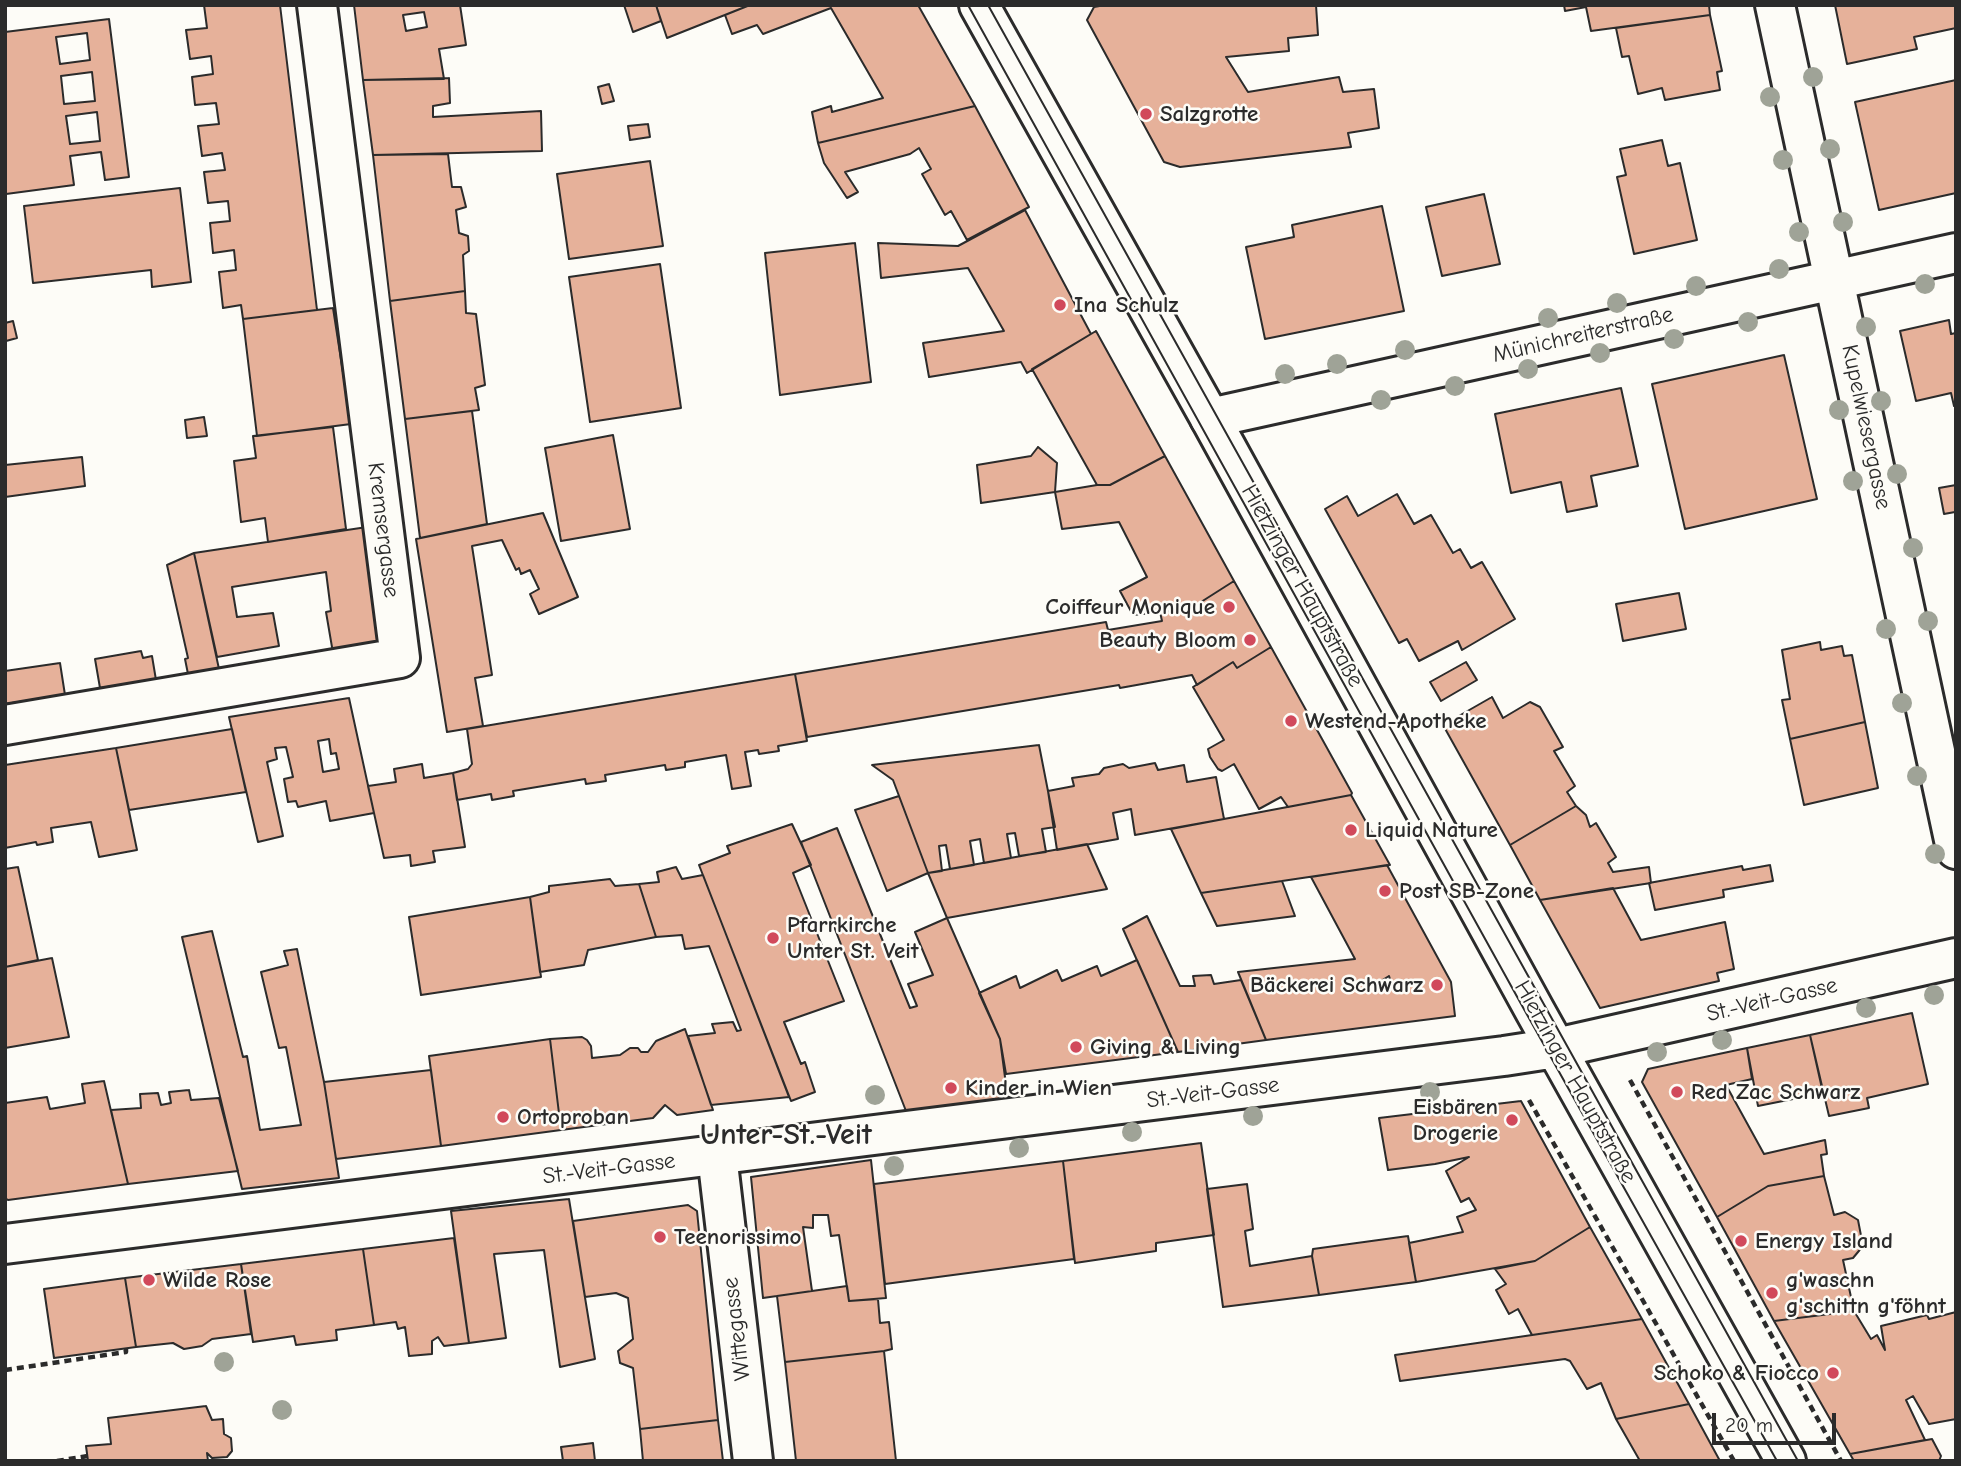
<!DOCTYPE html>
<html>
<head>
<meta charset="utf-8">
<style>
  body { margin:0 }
  #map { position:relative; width:1961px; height:1466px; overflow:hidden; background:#fdfcf7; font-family:"Comic Neue",sans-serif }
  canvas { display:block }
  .frame { position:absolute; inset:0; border:7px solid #2b2b2b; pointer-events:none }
  .scale { position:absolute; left:1712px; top:1413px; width:124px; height:32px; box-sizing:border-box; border:4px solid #2b2b2b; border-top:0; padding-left:9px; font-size:21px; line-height:24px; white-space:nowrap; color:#2b2b2b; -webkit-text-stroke:5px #fdfcf7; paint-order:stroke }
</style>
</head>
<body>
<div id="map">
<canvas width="1961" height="1466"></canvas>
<div class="frame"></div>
<div class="scale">20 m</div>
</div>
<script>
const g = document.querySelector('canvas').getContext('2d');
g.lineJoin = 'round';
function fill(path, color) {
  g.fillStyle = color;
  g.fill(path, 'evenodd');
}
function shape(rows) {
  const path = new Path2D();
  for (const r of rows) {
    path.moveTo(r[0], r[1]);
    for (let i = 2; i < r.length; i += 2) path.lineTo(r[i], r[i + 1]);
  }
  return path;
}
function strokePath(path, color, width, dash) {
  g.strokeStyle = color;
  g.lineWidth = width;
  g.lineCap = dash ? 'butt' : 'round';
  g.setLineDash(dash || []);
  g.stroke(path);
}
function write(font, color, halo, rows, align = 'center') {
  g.font = font + ' "Comic Neue",sans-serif';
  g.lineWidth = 5;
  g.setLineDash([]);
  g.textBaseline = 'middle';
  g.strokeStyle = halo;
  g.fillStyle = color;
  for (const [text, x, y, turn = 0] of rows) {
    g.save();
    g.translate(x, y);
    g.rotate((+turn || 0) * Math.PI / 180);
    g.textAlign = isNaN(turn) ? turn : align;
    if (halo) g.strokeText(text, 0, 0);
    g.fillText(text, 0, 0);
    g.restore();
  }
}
const building = shape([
  [204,5,280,5,317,310,243,319,241,305,223,308,219,272,236,270,234,250,213,253,210,223,230,221,228,201,208,203,204,172,225,170,222,153,202,156,198,126,219,124,216,103,195,105,192,77,213,74,211,56,190,59,186,30,207,28,204,5],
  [354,5,460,5,466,45,439,49,444,79,363,80,354,5],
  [424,12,427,27,406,31,403,15,424,12],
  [624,5,656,5,661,21,633,32,624,5],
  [656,5,750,5,667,38,656,5],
  [750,5,918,5,975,106,818,143,812,112,831,106,832,112,883,98,831,8,763,34,757,25,732,34,725,15,750,5],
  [1105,5,1316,5,1318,35,1288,38,1289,51,1226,57,1248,92,1339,77,1343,92,1374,89,1379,128,1348,133,1351,147,1180,167,1164,162,1087,20,1094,7,1105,5],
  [1564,5,1709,5,1710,15,1591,31,1586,7,1565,11,1564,5],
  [1835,5,1955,5,1956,28,1914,37,1917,49,1847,64,1835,5],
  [1710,15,1722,71,1717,72,1720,90,1665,100,1662,88,1638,94,1629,56,1622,57,1616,28,1710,15],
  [109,19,129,177,105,180,101,152,70,156,74,185,6,194,5,32,109,19],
  [87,33,90,60,60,64,56,37,87,33],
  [92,72,95,101,64,104,61,76,92,72],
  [97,112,100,141,70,144,66,116,97,112],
  [449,78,450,103,433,106,433,117,541,111,542,151,373,155,363,80,449,78],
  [1956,80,1956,193,1879,210,1855,102,1956,80],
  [609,84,614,101,602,104,598,87,609,84],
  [975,106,1029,207,967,240,951,211,945,215,922,174,931,169,919,148,910,154,845,172,858,192,847,198,824,163,818,143,975,106],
  [648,124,650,137,630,140,628,126,648,124],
  [1662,140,1668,166,1680,163,1697,240,1634,254,1617,177,1626,175,1620,149,1662,140],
  [448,154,452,187,461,187,466,207,456,210,459,233,468,236,469,251,463,255,465,291,390,301,373,155,448,154],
  [650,161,663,246,569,259,557,174,650,161],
  [180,188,191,282,152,287,151,270,33,283,24,206,180,188],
  [1484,194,1500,264,1442,276,1426,207,1484,194],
  [1382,206,1404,311,1265,339,1246,247,1294,237,1292,225,1382,206],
  [1025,210,1091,334,1027,373,1021,362,929,377,923,343,1004,331,968,268,881,278,878,243,958,246,1025,210],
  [855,243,871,382,780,395,765,253,855,243],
  [660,264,681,408,590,422,569,277,660,264],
  [465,291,466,313,476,314,485,385,475,388,479,410,405,419,390,301,465,291],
  [333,308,351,424,257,436,243,319,333,308],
  [1949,320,1951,334,1956,333,1956,405,1954,406,1951,393,1916,401,1900,331,1949,320],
  [13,321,17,338,6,341,5,323,13,321],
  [1096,331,1165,456,1110,485,1097,485,1032,369,1096,331],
  [1784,355,1817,499,1685,529,1652,384,1784,355],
  [1621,388,1638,466,1591,476,1597,506,1567,512,1561,482,1511,493,1495,414,1621,388],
  [472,411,487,524,420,538,405,419,472,411],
  [204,417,207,436,187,438,185,420,204,417],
  [333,427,346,529,268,542,265,518,241,522,234,461,256,458,253,436,333,427],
  [613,435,630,529,561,541,545,448,613,435],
  [1038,447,1057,463,1055,492,981,503,977,465,1031,456,1038,447],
  [1165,456,1234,581,1190,609,1133,615,1120,591,1147,577,1119,522,1062,529,1055,492,1097,485,1110,485,1165,456],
  [82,457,85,486,5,497,5,465,82,457],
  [1956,485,1956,513,1955,512,1944,514,1939,488,1956,485],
  [1397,494,1414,524,1431,515,1453,553,1460,549,1471,568,1482,562,1515,619,1462,650,1458,641,1419,661,1407,639,1399,643,1325,509,1347,496,1358,516,1397,494],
  [543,513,578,597,539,614,530,594,539,589,530,570,521,574,519,568,516,570,502,540,472,546,492,675,475,678,483,726,447,732,416,539,543,513],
  [367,527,385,645,333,653,326,612,331,611,326,572,232,587,237,617,273,613,279,646,217,657,194,553,367,527],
  [194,553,219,669,188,674,185,659,188,658,167,565,194,553],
  [1234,581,1271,647,1237,668,1233,662,1197,685,1192,675,1120,688,1119,685,807,737,795,674,1106,622,1108,630,1162,621,1160,612,1190,609,1234,581],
  [1679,593,1686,629,1623,641,1616,604,1679,593],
  [1820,642,1821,650,1842,646,1844,656,1852,655,1865,722,1790,739,1782,700,1790,699,1782,650,1820,642],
  [1271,647,1352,793,1351,795,1288,807,1281,797,1259,809,1234,764,1222,771,1218,769,1210,757,1208,749,1224,740,1193,687,1233,662,1237,668,1271,647],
  [141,651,143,658,152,656,156,680,100,688,95,659,141,651],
  [1466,662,1477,680,1441,701,1430,682,1466,662],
  [60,663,65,695,5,704,5,671,60,663],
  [795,674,807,741,778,746,779,751,759,754,758,750,745,752,751,786,732,789,726,755,685,762,685,767,666,770,665,765,605,775,606,781,586,784,585,779,513,791,514,796,492,800,491,794,457,800,453,773,468,769,472,764,467,729,795,674],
  [1492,697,1503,718,1530,702,1540,707,1563,747,1554,751,1575,786,1567,792,1576,806,1510,845,1443,725,1492,697],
  [349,698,374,813,330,821,326,801,298,807,296,801,288,802,284,779,293,777,286,747,275,748,277,759,267,762,283,836,258,842,229,717,349,698],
  [329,739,331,754,336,753,339,769,323,772,318,741,329,739],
  [1865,722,1878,788,1804,805,1790,739,1865,722],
  [232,729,246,792,129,810,116,748,232,729],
  [1039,745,1055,827,1042,829,1046,852,1019,856,1015,833,1007,834,1011,858,984,863,980,839,970,841,974,865,950,869,946,845,939,846,942,871,928,873,893,780,872,765,1039,745],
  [116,748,137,850,99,857,91,822,51,828,53,842,37,845,36,842,5,848,5,765,116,748],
  [1155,763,1158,770,1184,765,1187,782,1216,777,1224,819,1135,835,1131,809,1113,813,1118,839,1057,850,1048,791,1074,786,1072,778,1099,774,1104,768,1123,764,1129,768,1155,763],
  [422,764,424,778,453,773,465,847,433,851,435,862,411,866,410,855,384,858,368,786,396,782,394,769,422,764],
  [1351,795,1390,865,1201,893,1171,829,1351,795],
  [899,796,928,873,887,891,855,810,899,796],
  [1576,806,1586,815,1590,827,1596,823,1616,857,1608,863,1613,872,1649,867,1651,883,1540,900,1510,845,1576,806],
  [792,824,811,865,793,873,844,1001,784,1022,801,1064,805,1062,815,1092,791,1101,699,865,730,853,727,846,792,824],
  [837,828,910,1008,917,1006,908,984,933,975,915,932,947,918,1000,1039,1008,1100,906,1111,801,842,837,828],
  [1087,844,1107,889,947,918,928,873,1087,844],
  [1387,865,1451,982,1455,1016,1266,1040,1238,972,1355,959,1311,877,1387,865],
  [1389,976,1393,988,1378,989,1376,984,1389,976],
  [1770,865,1773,881,1723,890,1724,897,1655,910,1649,883,1742,866,1743,870,1770,865],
  [18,867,38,960,5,967,5,869,18,867],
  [676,867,682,879,703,875,789,1097,711,1105,688,1036,715,1033,712,1024,733,1022,737,1031,741,1030,709,946,685,949,682,935,656,937,639,884,659,882,657,872,676,867],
  [610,879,615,886,639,884,656,937,588,950,584,965,540,972,530,897,549,892,549,886,610,879],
  [1282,881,1295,916,1217,926,1201,893,1282,881],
  [1613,888,1641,940,1725,922,1734,969,1717,973,1719,981,1600,1008,1540,900,1613,888],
  [530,897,541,977,421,995,409,917,530,897],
  [1147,916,1180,986,1195,986,1193,976,1211,975,1214,984,1241,980,1266,1040,1178,1052,1123,929,1147,916],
  [212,931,243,1057,247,1056,260,1130,301,1125,286,1047,279,1048,261,972,288,965,284,951,297,949,324,1082,339,1178,242,1189,182,937,212,931],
  [52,958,69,1037,5,1048,5,967,52,958],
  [1137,960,1178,1052,1006,1074,1000,1039,979,993,1016,976,1020,988,1057,970,1062,981,1097,966,1101,976,1137,960],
  [1912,1013,1928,1084,1867,1098,1869,1108,1829,1116,1810,1035,1912,1013],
  [685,1029,713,1110,677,1115,665,1105,653,1118,561,1130,550,1039,582,1037,587,1040,591,1046,592,1058,620,1055,630,1048,638,1048,641,1052,648,1052,656,1041,685,1029],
  [1810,1035,1823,1093,1758,1106,1747,1048,1810,1035],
  [550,1039,561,1130,441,1146,429,1056,550,1039],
  [1747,1048,1752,1079,1726,1085,1764,1154,1825,1140,1827,1154,1821,1155,1824,1176,1768,1186,1717,1217,1642,1082,1648,1069,1747,1048],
  [431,1070,441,1146,336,1159,324,1082,431,1070],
  [104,1081,128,1184,8,1200,5,1198,5,1103,47,1097,50,1109,85,1103,82,1084,104,1081],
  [189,1090,191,1100,219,1098,238,1171,128,1184,111,1110,141,1108,140,1094,158,1093,161,1105,171,1103,169,1092,189,1090],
  [1521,1101,1590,1227,1535,1261,1416,1282,1409,1243,1463,1232,1457,1217,1476,1210,1469,1198,1461,1202,1446,1171,1469,1157,1435,1164,1388,1170,1379,1118,1521,1101],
  [1201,1143,1214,1235,1156,1243,1156,1251,1075,1263,1063,1161,1201,1143],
  [871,1160,886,1298,849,1301,839,1235,831,1236,828,1215,813,1215,813,1228,803,1227,812,1291,763,1298,751,1177,871,1160],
  [1063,1161,1074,1259,885,1284,874,1184,1063,1161],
  [1824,1176,1834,1215,1845,1212,1858,1220,1863,1246,1853,1258,1843,1260,1854,1311,1774,1321,1717,1217,1768,1186,1824,1176],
  [1247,1184,1253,1229,1245,1231,1250,1266,1312,1256,1319,1295,1223,1307,1207,1189,1247,1184],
  [569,1199,595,1359,560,1367,544,1250,494,1254,506,1338,469,1343,451,1211,569,1199],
  [688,1205,697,1211,718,1420,640,1429,633,1368,620,1363,618,1351,633,1339,628,1298,616,1293,585,1297,573,1221,688,1205],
  [1590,1227,1642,1319,1532,1335,1518,1309,1509,1314,1496,1290,1506,1284,1495,1269,1535,1261,1590,1227],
  [1408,1236,1416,1282,1319,1295,1312,1256,1313,1249,1408,1236],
  [454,1238,469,1343,444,1346,438,1337,432,1341,432,1354,409,1356,405,1327,398,1329,396,1322,374,1325,363,1249,454,1238],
  [363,1249,374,1325,336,1330,337,1340,296,1345,294,1336,253,1342,241,1264,363,1249],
  [241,1264,251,1334,212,1339,202,1346,184,1349,173,1343,136,1347,125,1278,241,1264],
  [125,1278,136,1347,54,1358,44,1289,125,1278],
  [847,1286,849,1301,878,1299,880,1323,889,1322,892,1349,884,1351,785,1362,777,1296,847,1286],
  [1854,1311,1871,1339,1877,1335,1885,1350,1881,1326,1927,1315,1929,1319,1956,1312,1956,1419,1929,1424,1913,1396,1906,1400,1925,1440,1850,1454,1774,1321,1854,1311],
  [1642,1319,1689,1404,1616,1419,1601,1383,1587,1389,1570,1361,1565,1359,1400,1381,1395,1355,1642,1319],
  [884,1351,896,1461,796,1461,785,1362,884,1351],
  [1689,1404,1720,1461,1640,1461,1616,1419,1689,1404],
  [206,1406,212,1420,223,1419,224,1434,231,1438,232,1451,227,1457,212,1458,207,1453,208,1461,88,1461,86,1446,111,1444,108,1418,206,1406],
  [718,1420,723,1461,643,1461,640,1429,718,1420],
  [1932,1439,1941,1456,1939,1461,1854,1461,1850,1454,1932,1439],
  [593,1443,595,1461,563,1461,561,1447,593,1443]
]);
const path = shape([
  [1630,1080,1841,1461],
  [1529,1100,1734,1461],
  [5,1370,126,1352,126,1348],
  [57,1461,88,1456]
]);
const street = shape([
  [1775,5,1956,849],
  [1210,418,1956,253],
  [5,725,400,658,317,5],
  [717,1155,753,1461]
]);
const secondary = shape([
  [979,5,1210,418,1535,1011,1786,1461],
  [5,1244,1504,1056,1556,1048,1956,958]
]);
const tram = shape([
  [968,5,1525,1011,1777,1461],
  [988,5,1798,1461]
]);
const trees = [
  [1813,77],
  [1770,97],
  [1830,149],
  [1783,160],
  [1843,222],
  [1799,232],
  [1779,269],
  [1925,284],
  [1696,286],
  [1617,303],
  [1548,318],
  [1748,322],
  [1866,327],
  [1674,339],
  [1405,350],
  [1600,353],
  [1337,364],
  [1528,369],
  [1285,374],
  [1455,386],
  [1381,400],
  [1881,401],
  [1839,410],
  [1897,474],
  [1853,481],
  [1913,548],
  [1928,621],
  [1886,629],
  [1902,703],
  [1917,776],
  [1935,854],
  [1934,995],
  [1866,1008],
  [1722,1040],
  [1657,1052],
  [1430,1092],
  [875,1095],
  [1253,1116],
  [1132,1132],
  [1019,1148],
  [894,1166],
  [224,1362],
  [282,1410]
];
const markers = [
  [1146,114,7,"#d1495b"],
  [1060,305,7,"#d1495b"],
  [1229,607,7,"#d1495b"],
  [1250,640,7,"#d1495b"],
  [1291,721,7,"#d1495b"],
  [1351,830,7,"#d1495b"],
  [1385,891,7,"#d1495b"],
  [773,938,7,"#d1495b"],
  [1437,985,7,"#d1495b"],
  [1076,1047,7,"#d1495b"],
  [951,1088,7,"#d1495b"],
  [1677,1092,7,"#d1495b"],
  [503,1117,7,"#d1495b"],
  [1512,1120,7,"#d1495b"],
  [660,1237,7,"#d1495b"],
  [1741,1241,7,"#d1495b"],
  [149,1280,7,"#d1495b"],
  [1772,1293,7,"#d1495b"],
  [1833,1373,7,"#d1495b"]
];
const poiNames = [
  ["Salzgrotte",1160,114],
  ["Ina Schulz",1074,305],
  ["Coiffeur Monique",1215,607,"right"],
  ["Beauty Bloom",1236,640,"right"],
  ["Westend-Apotheke",1305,721],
  ["Liquid Nature",1365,830],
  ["Post SB-Zone",1399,891],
  ["Pfarrkirche",787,925],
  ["Unter St. Veit",787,951],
  ["Bäckerei Schwarz",1423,985,"right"],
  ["Giving & Living",1090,1047],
  ["Kinder in Wien",965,1088],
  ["Red Zac Schwarz",1691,1092],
  ["Eisbären",1498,1107,"right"],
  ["Drogerie",1498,1133,"right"],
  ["Ortoproban",517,1117],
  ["Teenorissimo",674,1237],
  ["Energy Island",1755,1241],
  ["Wilde Rose",163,1280],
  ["g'waschn",1786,1280],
  ["g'schittn g'föhnt",1786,1306],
  ["Schoko & Fiocco",1819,1373,"right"]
];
const streetNames = [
  ["Münichreiterstraße",1583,335,-13],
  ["Kupelwiesergasse",1866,427,78],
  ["Kremsergasse",383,530,83],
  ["Hietzinger Hauptstraße",1302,586,61],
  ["St.-Veit-Gasse",1772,1000,-13],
  ["Hietzinger Hauptstraße",1575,1082,61],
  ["St.-Veit-Gasse",1213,1093,-7],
  ["St.-Veit-Gasse",609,1169,-7],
  ["Wittegasse",737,1329,-97]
];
const districtNames = [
  ["Unter-St.-Veit",786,1136]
];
fill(building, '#e6b19a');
strokePath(building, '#2b2b2b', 2);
strokePath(street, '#2b2b2b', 44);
strokePath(secondary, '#2b2b2b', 44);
strokePath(path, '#2b2b2b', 4.5, [7, 5]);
strokePath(street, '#fdfcf7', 38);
strokePath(secondary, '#fdfcf7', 38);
strokePath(tram, '#2b2b2b', 2);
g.fillStyle = '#9fa397';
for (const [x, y] of trees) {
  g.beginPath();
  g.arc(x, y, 10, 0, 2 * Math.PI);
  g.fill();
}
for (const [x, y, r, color] of markers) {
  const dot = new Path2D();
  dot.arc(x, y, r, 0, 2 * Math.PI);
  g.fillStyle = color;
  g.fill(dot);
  strokePath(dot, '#fdfcf7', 2.5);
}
write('bold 23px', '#2b2b2b', '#fdfcf7', poiNames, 'left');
write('23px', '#2b2b2b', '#fdfcf7', streetNames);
write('bold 30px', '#2b2b2b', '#fdfcf7', districtNames);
</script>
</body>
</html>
